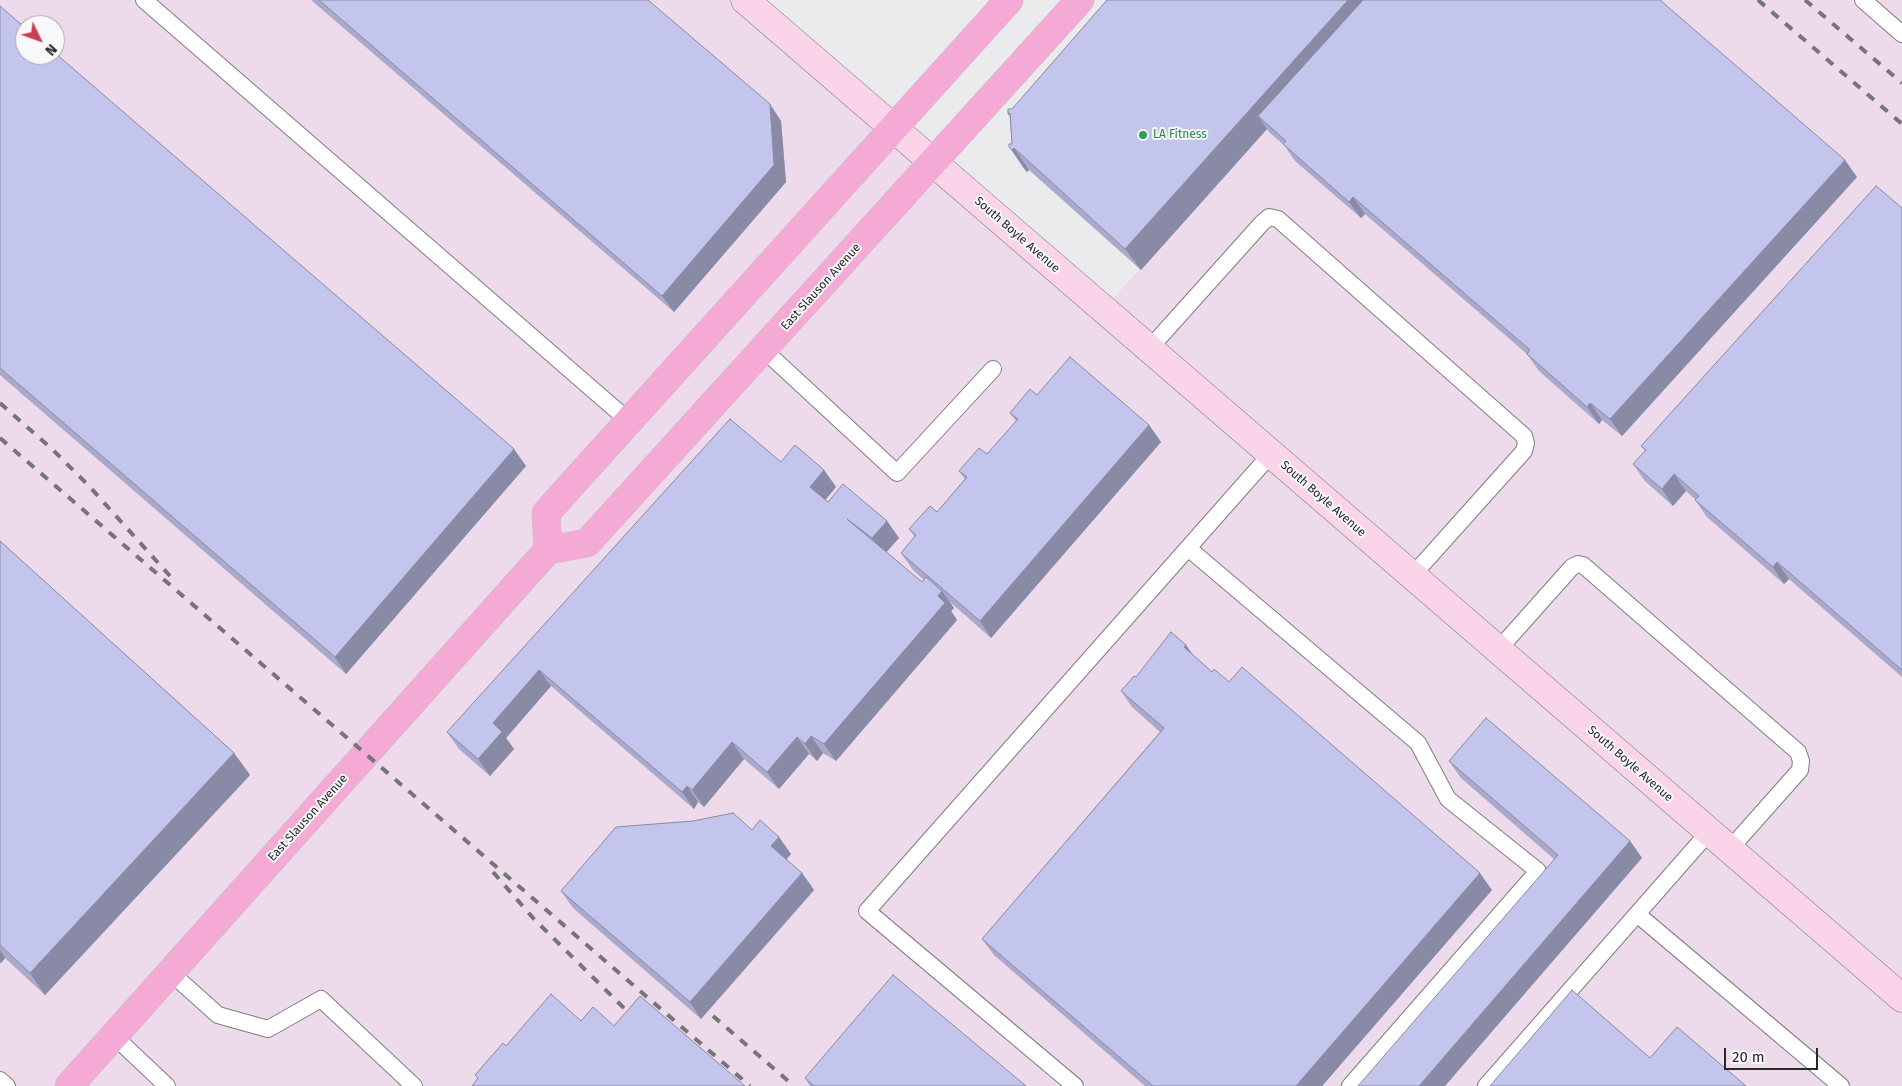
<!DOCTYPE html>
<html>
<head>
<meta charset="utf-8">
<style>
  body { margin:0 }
  #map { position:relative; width:1902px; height:1086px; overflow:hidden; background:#ebeaed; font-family:"Fira Sans",sans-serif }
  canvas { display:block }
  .north { position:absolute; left:15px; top:15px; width:50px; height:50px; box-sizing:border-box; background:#f8f7fa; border:1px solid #a5a4a6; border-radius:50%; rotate:132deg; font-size:14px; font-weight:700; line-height:20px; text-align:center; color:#282829 }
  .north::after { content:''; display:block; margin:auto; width:18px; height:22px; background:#cd3d52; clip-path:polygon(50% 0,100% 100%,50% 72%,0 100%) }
  .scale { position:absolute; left:1724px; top:1048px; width:94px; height:22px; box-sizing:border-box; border:2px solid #282829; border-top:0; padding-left:6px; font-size:15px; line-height:18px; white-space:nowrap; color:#282829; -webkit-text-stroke:4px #f8f7fa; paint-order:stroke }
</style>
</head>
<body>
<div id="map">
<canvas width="1902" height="1086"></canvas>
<div class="north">N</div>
<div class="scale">20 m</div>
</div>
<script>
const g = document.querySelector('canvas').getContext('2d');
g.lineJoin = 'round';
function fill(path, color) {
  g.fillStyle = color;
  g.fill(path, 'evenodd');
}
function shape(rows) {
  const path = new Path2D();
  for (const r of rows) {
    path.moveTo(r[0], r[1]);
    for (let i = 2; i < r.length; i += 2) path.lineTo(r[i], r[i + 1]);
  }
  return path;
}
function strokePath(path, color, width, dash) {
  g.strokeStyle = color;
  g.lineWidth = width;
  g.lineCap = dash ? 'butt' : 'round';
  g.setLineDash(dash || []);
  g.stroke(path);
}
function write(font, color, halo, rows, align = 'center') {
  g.font = font + ' "Fira Sans",sans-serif';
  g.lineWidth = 4;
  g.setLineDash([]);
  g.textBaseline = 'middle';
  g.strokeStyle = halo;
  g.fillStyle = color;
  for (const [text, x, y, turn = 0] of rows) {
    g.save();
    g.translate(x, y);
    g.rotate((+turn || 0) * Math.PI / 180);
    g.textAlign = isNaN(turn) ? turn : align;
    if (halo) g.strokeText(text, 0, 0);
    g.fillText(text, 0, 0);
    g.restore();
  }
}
const industrial = shape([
  [0,0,735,0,1101,312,1382,0,1902,0,1902,1086,0,1086],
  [25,25,55,25,55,55,25,55]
]);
const service = shape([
  [144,0,630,422],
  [1863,0,1902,34],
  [1149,349,1262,223,1269,217,1278,219,1524,436,1526,443,1524,451,1412,576],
  [764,350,897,473,993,369],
  [1188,548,1418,743,1448,799,1538,871,1350,1086],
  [1498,650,1572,567,1578,564,1583,565,1798,752,1801,761,1800,770,1729,850],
  [1709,832,1637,914,1841,1086],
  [170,972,218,1015,268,1029,321,999,414,1086],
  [114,1036,167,1086],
  [0,1080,7,1086],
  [1075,1086,867,911,1271,454],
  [1486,1086,1637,914]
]);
const secondary = shape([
  [745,0,1902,998]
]);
const primary = shape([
  [548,550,546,513,1009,0],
  [69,1086,548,550,587,543,1080,0]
]);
const rail = shape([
  [1758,0,1902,124],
  [1805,0,1902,83],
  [0,403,53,450,89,486,170,576],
  [0,438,750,1086],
  [493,872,534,919,637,1021],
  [713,1016,794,1086]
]);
const wall = shape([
  [311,0,648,0,781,121,786,182,674,312],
  [1107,0,1857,177,1622,436,1602,420,1599,424,1539,371,1527,354,1365,214,1361,218,1295,161,1284,145,1270,133,1267,129,1141,270,1029,170,1027,172,1024,169,1009,147,1012,144,1010,117,1008,114],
  [0,6,526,466,346,674,0,375],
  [1902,208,1902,677,1789,579,1784,584,1707,517,1695,500,1696,500,1686,491,1673,506,1645,481,1633,464,1645,451,1641,446],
  [1037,395,1149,425,1161,442,991,638,949,601,954,608,951,611,957,620,836,761,823,753,817,761,809,754,779,789,744,759,704,807,698,802,694,809,551,686,506,738,514,749,490,776,459,749,447,732,781,462,824,470,836,487,825,500,828,502,887,521,899,538,886,552,922,582,924,580,913,570,901,553,915,537,909,529,937,512,965,479,959,471,987,454,1016,421,1010,413],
  [0,541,234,753,250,775,45,995,5,958,1,963,0,962],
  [1194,656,1212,672,1229,682,1492,890,1322,1086,1145,1086,994,955,982,939,1160,732,1132,707,1121,691,1136,677],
  [1449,761,1630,841,1642,858,1554,859,1461,778],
  [752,830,791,854,786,859,802,873,814,890,701,1019,573,908,561,891],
  [805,1078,1026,1086,810,1086]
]);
const shadedWall = shape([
  [1348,0,1382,0,1258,116,1267,129,1141,270,1125,249],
  [770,104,781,121,786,182,674,312,662,296],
  [1014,148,1029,170,1027,172,1012,150],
  [1845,160,1857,177,1622,436,1610,419],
  [1353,197,1365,214,1361,218,1349,202],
  [1590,403,1602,420,1599,424,1587,407],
  [1149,425,1161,442,991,638,980,621],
  [514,449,526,466,346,674,335,657],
  [824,470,836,487,822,504,810,487],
  [1674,474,1686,491,1673,506,1662,489],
  [887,521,899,538,884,555,872,538],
  [1777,562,1789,579,1784,584,1773,567],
  [942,591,954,608,951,611,957,620,836,761,824,744],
  [1186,645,1198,662,1184,647],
  [539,670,551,686,506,738,514,749,490,776,478,759,493,723],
  [811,736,823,753,817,761,805,744],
  [797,737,809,754,779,789,767,772],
  [732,742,744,759,704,807,692,790],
  [234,753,250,775,45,995,30,973],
  [687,786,698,802,694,809,682,792],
  [779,837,791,854,783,863,771,846],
  [1630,841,1642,858,1445,1086,1419,1086],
  [802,873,814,890,701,1019,690,1002],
  [1480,873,1492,890,1322,1086,1296,1086],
  [0,950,5,958,1,963,0,962]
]);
const building = shape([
  [319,0,648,0,770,104,774,165,662,296,319,0],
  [1107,0,1348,0,1125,249,1014,148,1012,150,1009,147,1009,144,1012,144,1010,113,1008,114,1008,109,1012,109,1107,0],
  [1363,0,1660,0,1845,160,1610,419,1590,403,1587,407,1527,354,1530,350,1353,197,1349,202,1283,144,1286,141,1258,116,1363,0],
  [0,6,25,28,25,55,55,55,55,53,514,449,335,657,0,368,0,6],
  [1876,186,1902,208,1902,670,1777,562,1773,567,1695,500,1699,496,1674,474,1662,489,1633,464,1646,450,1641,446,1876,186],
  [1070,357,1149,425,980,621,901,553,916,535,909,529,930,506,937,512,967,477,959,471,979,448,987,454,1018,419,1010,413,1030,389,1037,395,1070,357],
  [730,419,781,462,795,445,824,470,810,487,828,502,843,484,887,521,872,538,847,519,922,582,926,577,942,591,938,596,945,603,824,744,811,736,805,744,797,737,767,772,732,742,692,790,687,786,682,792,539,670,493,723,502,732,478,759,447,732,730,419],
  [0,541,234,753,30,973,0,945,0,541],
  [1171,632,1186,645,1184,647,1212,672,1214,669,1229,682,1242,667,1480,873,1296,1086,1153,1086,982,939,1164,728,1121,691,1134,676,1136,677,1171,632],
  [1486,718,1630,841,1419,1086,1358,1086,1558,855,1449,761,1486,718],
  [733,813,752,830,760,820,779,837,771,846,802,873,690,1002,561,891,616,827,693,821,733,813],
  [893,975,1026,1086,814,1086,805,1078,893,975],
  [1572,990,1650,1058,1677,1027,1746,1086,1490,1086,1572,990],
  [551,994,581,1021,593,1007,614,1026,640,996,745,1086,472,1086,478,1078,475,1075,503,1043,506,1046,551,994]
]);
const markers = [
  [1143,135,5,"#2e9e5b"]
];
const leisureNames = [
  ["LA Fitness",1153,135]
];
const streetNames = [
  ["South Boyle Avenue",1017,235,41],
  ["East Slauson Avenue",821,287,-48],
  ["South Boyle Avenue",1323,499,41],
  ["South Boyle Avenue",1630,764,41],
  ["East Slauson Avenue",308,818,-48]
];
fill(industrial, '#eddaea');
strokePath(service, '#7f7e82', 18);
strokePath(secondary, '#7f7e82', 29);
strokePath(primary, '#c7c7c7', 29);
strokePath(service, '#fff', 16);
strokePath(secondary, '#fad5e9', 28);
strokePath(primary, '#f4aad4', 28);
strokePath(rail, '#757576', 4, [9, 9]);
fill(wall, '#a9a9cb');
fill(shadedWall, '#898aa5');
fill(building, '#c4c5ec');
strokePath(building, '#898aa5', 1);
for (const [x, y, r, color] of markers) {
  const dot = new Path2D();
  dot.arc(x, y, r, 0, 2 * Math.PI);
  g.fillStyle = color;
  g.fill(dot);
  strokePath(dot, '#f8f7fa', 2);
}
write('12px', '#27864d', '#f8f7fa', leisureNames, 'left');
write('12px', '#282829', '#f8f7fa', streetNames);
</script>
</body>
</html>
